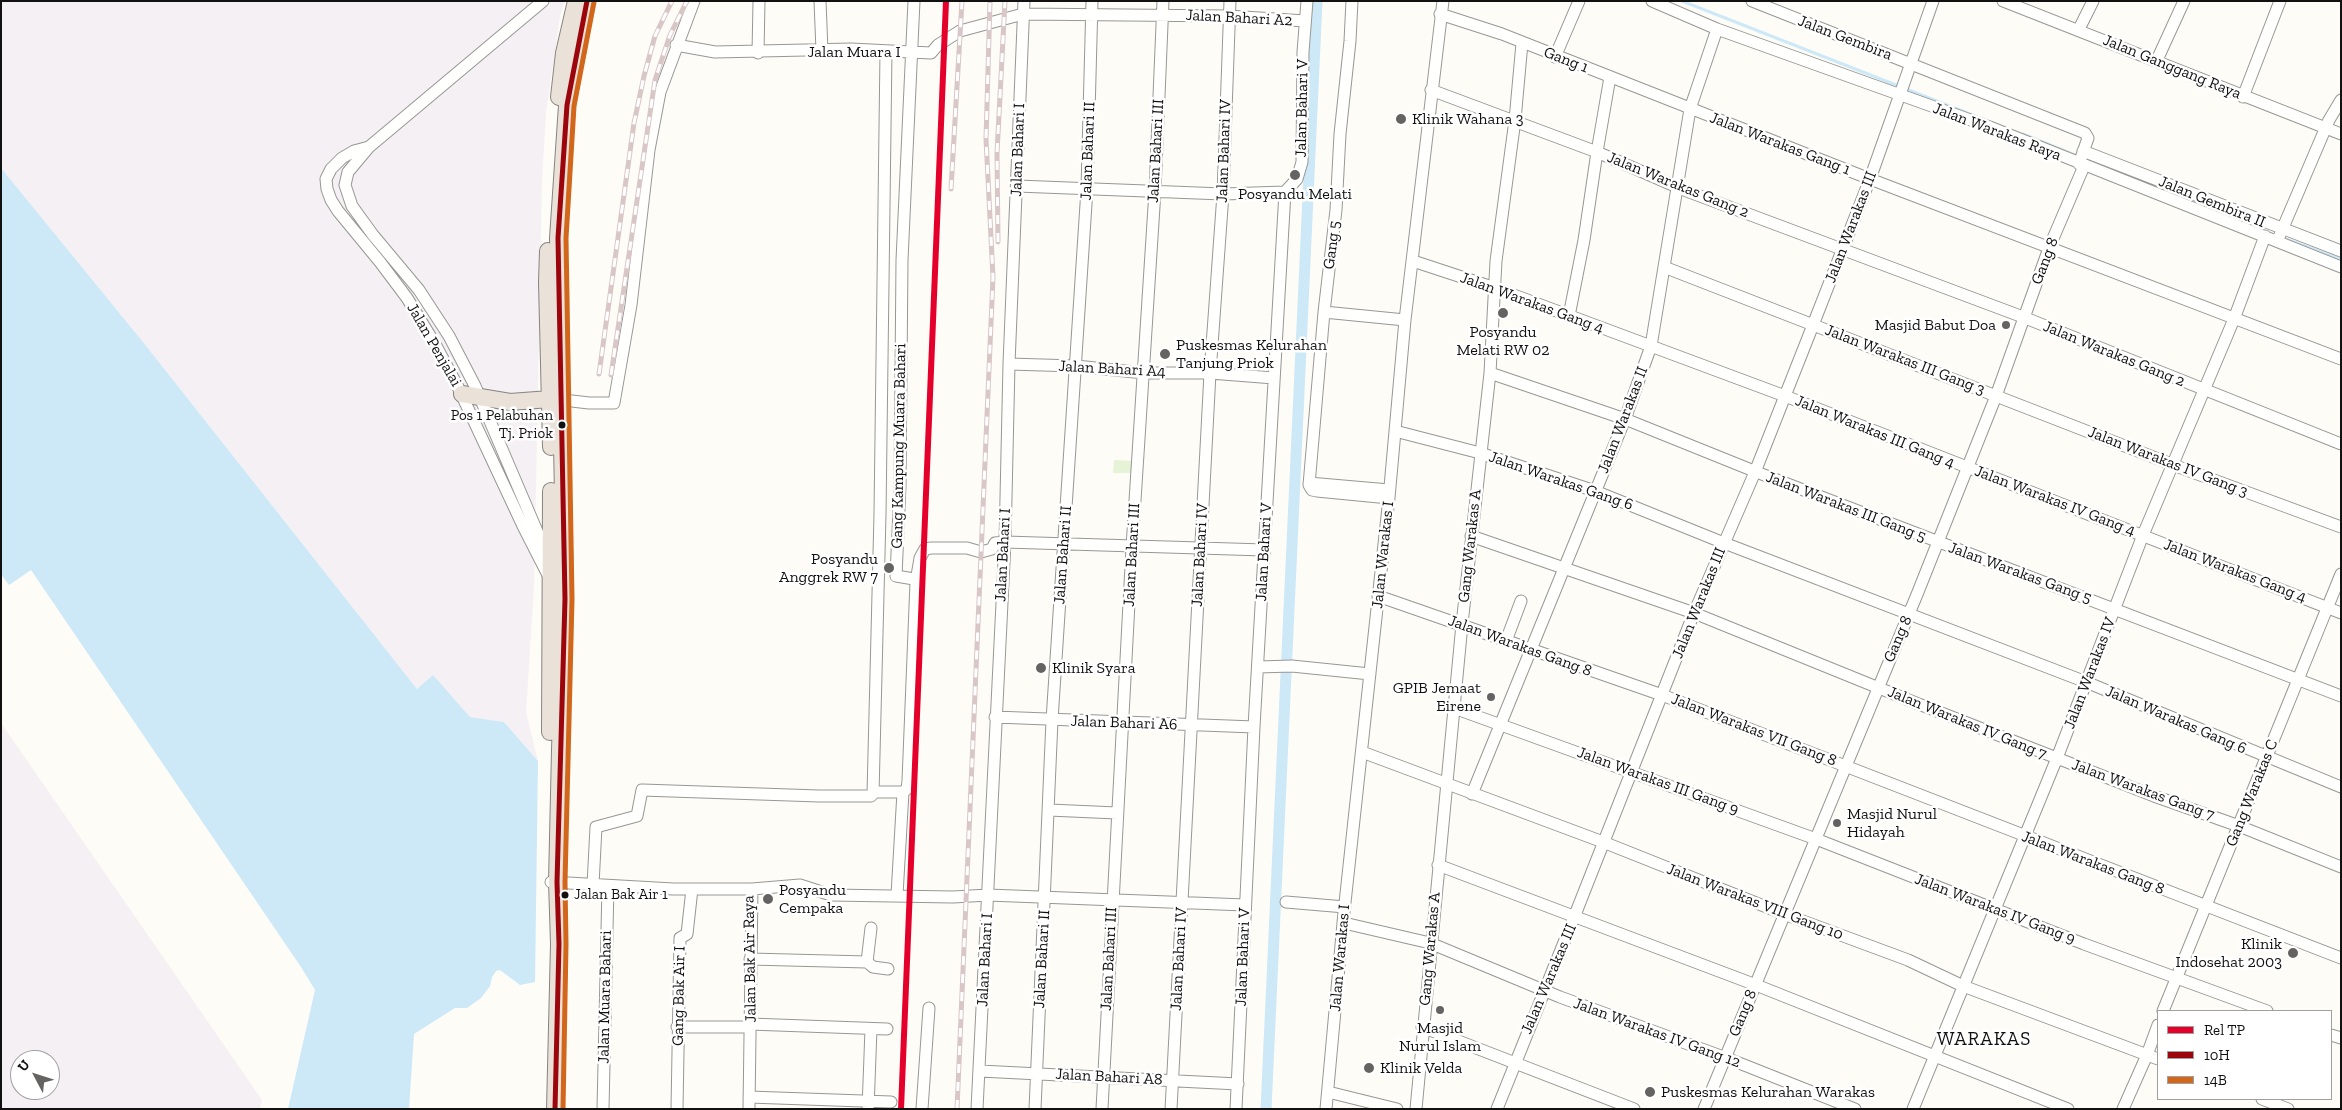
<!DOCTYPE html>
<html>
<head>
<meta charset="utf-8">
<style>
  body { margin:0 }
  #map { position:relative; width:2342px; height:1110px; overflow:hidden; background:#fdfcf7; font-family:"Zilla Slab",serif }
  canvas { display:block }
  .frame { position:absolute; inset:0; border:2px solid #111; pointer-events:none }
  .legend { position:absolute; left:2157px; top:1010px; width:175px; height:90px; box-sizing:border-box; background:#fff; border:1px solid #a0a0a0; margin:0; padding:6px 9px; list-style:none; font-size:15px; color:#111 }
  .legend li { display:flex; align-items:center; gap:10px; height:25px }
  .legend b { width:25px; border:1px solid #a0a0a0 }
  .north { position:absolute; left:10px; top:1050px; width:50px; height:50px; box-sizing:border-box; background:#fff; border:1px solid #a0a0a0; border-radius:50%; rotate:310deg; font-size:14px; font-weight:700; line-height:20px; text-align:center; color:#111 }
  .north::after { content:''; display:block; margin:auto; width:18px; height:22px; background:#646362; clip-path:polygon(50% 0,100% 100%,50% 72%,0 100%) }
</style>
</head>
<body>
<div id="map">
<canvas width="2342" height="1110"></canvas>
<div class="frame"></div>
<ul class="legend">
<li><b style="height:6px;background:#e4002b"></b>Rel TP</li>
<li><b style="height:6px;background:#9c050c"></b>10H</li>
<li><b style="height:6px;background:#d2661b"></b>14B</li>
</ul>
<div class="north">U</div>
</div>
<script>
const g = document.querySelector('canvas').getContext('2d');
g.lineJoin = 'round';
function fill(path, color) {
  g.fillStyle = color;
  g.fill(path, 'evenodd');
}
function shape(rows) {
  const path = new Path2D();
  for (const r of rows) {
    path.moveTo(r[0], r[1]);
    for (let i = 2; i < r.length; i += 2) path.lineTo(r[i], r[i + 1]);
  }
  return path;
}
function strokePath(path, color, width, dash) {
  g.strokeStyle = color;
  g.lineWidth = width;
  g.lineCap = dash ? 'butt' : 'round';
  g.setLineDash(dash || []);
  g.stroke(path);
}
function write(font, color, halo, rows, align = 'center') {
  g.font = font + ' "Zilla Slab",serif';
  g.lineWidth = 5;
  g.setLineDash([]);
  g.textBaseline = 'middle';
  g.strokeStyle = halo;
  g.fillStyle = color;
  for (const [text, x, y, turn = 0] of rows) {
    g.save();
    g.translate(x, y);
    g.rotate((+turn || 0) * Math.PI / 180);
    g.textAlign = isNaN(turn) ? turn : align;
    if (halo) g.strokeText(text, 0, 0);
    g.fillText(text, 0, 0);
    g.restore();
  }
}
const industrial = shape([
  [1,1,565,1,560,16,546,113,542,182,534,588,526,712,538,761,504,722,470,717,433,676,417,689,143,342,1,168],
  [1,723,262,1100,260,1109,1,1109],
  [20,1060,50,1060,50,1090,20,1090]
]);
const green = shape([
  [1114,460,1134,461,1133,473,1113,473]
]);
const water = shape([
  [1,168,143,342,417,689,433,675,470,717,504,722,538,761,535,982,520,985,500,970,496,971,492,977,490,986,481,998,467,1008,455,1008,414,1034,409,1109,288,1109,315,990,301,967,31,570,9,585,1,574]
]);
const stream = shape([
  [1682,1,1975,116],
  [2023,134,2114,171],
  [2178,196,2244,222],
  [2283,238,2341,259]
]);
const canal = shape([
  [1266,1109,1317,1]
]);
const minor = shape([
  [543,1,369,147,348,172,345,185,352,206,373,235,419,290,449,336,475,386,548,557],
  [820,1,822,51],
  [1352,1,1350,41,1340,134,1336,210,1324,312,1309,485,1312,490,1317,491,1389,498],
  [1652,1,1717,29,1990,127,2341,267],
  [1752,1,2085,133,2088,138,2079,164],
  [2003,1,2341,134],
  [1440,14,1502,34,1870,179,2341,359],
  [2079,29,2093,1],
  [676,45,715,52,851,49,931,53,938,45,960,31,1023,14,1229,16,1305,21],
  [758,53,759,1],
  [1555,57,1579,1],
  [2157,60,2184,1],
  [1431,90,1597,152,1684,190,2023,317,2341,444],
  [2243,97,2280,1],
  [369,147,354,151,342,158,331,169,326,179,327,189,331,200,338,211,380,262,407,298,435,344,457,385,523,526,549,577],
  [2083,151,2341,251],
  [1017,186,1223,194,1285,192],
  [2279,237,2329,120,2341,100],
  [1413,261,1495,288,1785,396,2341,613],
  [1664,267,2184,469,2341,527],
  [1324,312,1405,320],
  [1569,316,1584,240,1597,152,1610,77],
  [1009,364,1076,366,1144,373,1210,373,1274,378],
  [1490,373,1625,419,1759,473,2341,696],
  [555,399,589,403,614,403,631,305,649,150,660,92,694,1],
  [1395,431,1480,453,1595,491,1719,541,2086,682,2341,787],
  [1309,483,1389,490],
  [1471,536,1694,613,1916,703,2154,796,2239,826,2341,867],
  [916,582,920,558,925,549,931,548,967,548,981,552,992,549,995,543,1005,542,1264,550],
  [1378,596,1662,695,2341,958],
  [1506,641,1521,601],
  [1258,667,1292,666,1370,674],
  [1454,708,1816,839,2084,944,2267,1011],
  [995,717,1254,727],
  [1362,752,1603,842,1784,914,1908,960,1963,986,2158,1059],
  [873,792,903,792,907,789,908,781,916,582,914,579,896,576,900,486,902,260,914,1],
  [1472,794,1625,419,1651,346,1690,109,1717,29],
  [1049,810,1117,813],
  [1438,865,1756,985,2068,1109],
  [551,882,673,889,752,889,800,885,831,895,953,897,988,895,1245,905],
  [593,885,596,827,637,816,642,790,819,796,871,796,873,794,880,514,886,51],
  [897,895,903,792],
  [1286,902,1345,907],
  [1344,923,1430,943,1560,997,1729,1059,1855,1109],
  [871,928,867,962,873,967,888,969],
  [750,959,867,962],
  [2163,1011,2341,574],
  [750,1024,887,1029],
  [677,1027,750,1027],
  [1422,1027,1634,1109],
  [2331,1035,2341,1038],
  [980,1071,1238,1084],
  [1328,1092,1397,1109],
  [749,1097,891,1102],
  [2262,1099,2288,1109],
  [603,1109,608,886],
  [677,1109,680,938,687,934,692,889],
  [749,1109,752,889],
  [868,1109,871,1029],
  [922,1109,929,1008],
  [977,1109,1005,542,1009,364,1024,1],
  [1035,1109,1052,720,1087,189,1092,1],
  [1102,1109,1132,547,1155,191,1163,1],
  [1171,1109,1210,373,1223,194,1230,1],
  [1236,1109,1254,727,1285,192,1297,179,1302,162,1303,52,1307,1],
  [1326,1109,1344,912,1389,498,1405,320,1443,1],
  [1416,1109,1462,624,1490,373,1496,261,1515,120,1522,43],
  [1497,1109,1575,915,1694,613,1755,472,1813,325,1870,179,1933,1],
  [1704,1109,1918,592,1996,396,2049,248,2084,166],
  [1913,1109,2057,758,2143,535,2234,319,2265,236],
  [2123,1109,2147,1055,2158,1025]
]);
const highway = shape([
  [559,97,564,53,576,1],
  [548,251,547,282,551,447],
  [462,394,510,402,550,399],
  [550,732,551,491],
  [555,1109,559,944,557,882,560,750,565,599,558,238,567,105,587,1]
]);
const rail = shape([
  [951,189,962,1],
  [998,242,997,153,1005,1],
  [599,374,634,123,644,76,655,36,672,1],
  [611,375,655,80,670,35,687,1],
  [957,1109,993,277,986,139,990,1]
]);
const bus1 = shape([
  [555,1109,559,944,557,882,565,599,558,238,567,105,587,1]
]);
const bus2 = shape([
  [563,1109,566,944,565,882,572,599,566,238,574,106,594,2]
]);
const rail1 = shape([
  [901,1109,946,1]
]);
const markers = [
  [1401,119,6,"#646362"],
  [1295,175,6,"#646362"],
  [1503,313,6,"#646362"],
  [2006,325,5,"#646362"],
  [1165,354,6,"#646362"],
  [562,425,4.5,"#111"],
  [889,568,6,"#646362"],
  [1041,668,6,"#646362"],
  [1491,697,5,"#646362"],
  [1837,823,5,"#646362"],
  [565,895,4.5,"#111"],
  [768,899,6,"#646362"],
  [2293,953,6,"#646362"],
  [1440,1010,5,"#646362"],
  [1369,1068,6,"#646362"],
  [1650,1092,6,"#646362"]
];
const busNames = [
  ["Pos 1 Pelabuhan",553,416],
  ["Tj. Priok",553,434],
  ["Jalan Bak Air 1",574,895,"left"]
];
const streetNames = [
  ["Jalan Bahari A2",1239,18,3],
  ["Jalan Gembira",1845,38,21],
  ["Jalan Muara I",854,52],
  ["Gang 1",1566,60,21],
  ["Jalan Ganggang Raya",2172,67,22],
  ["Jalan Bahari V",1302,108,-89],
  ["Jalan Warakas Raya",1997,132,21],
  ["Jalan Warakas Gang 1",1780,144,21],
  ["Jalan Bahari I",1018,150,-88],
  ["Jalan Bahari II",1088,151,-88],
  ["Jalan Bahari III",1156,151,-87],
  ["Jalan Bahari IV",1224,151,-88],
  ["Jalan Warakas Gang 2",1678,185,22],
  ["Jalan Gembira II",2212,202,22],
  ["Jalan Warakas III",1851,227,-69],
  ["Gang 5",1332,245,-83],
  ["Gang 8",2045,261,-69],
  ["Jalan Warakas Gang 4",1532,303,20],
  ["Jalan Penjalai",434,345,60],
  ["Jalan Warakas Gang 2",2114,354,22],
  ["Jalan Warakas III Gang 3",1905,360,21],
  ["Jalan Bahari A4",1112,369,3],
  ["Jalan Warakas II",1623,420,-69],
  ["Jalan Warakas III Gang 4",1875,432,22],
  ["Gang Kampung Muara Bahari",899,446,-89],
  ["Jalan Warakas IV Gang 3",2168,462,21],
  ["Jalan Warakas Gang 6",1561,481,19],
  ["Jalan Warakas IV Gang 4",2055,501,21],
  ["Jalan Warakas III Gang 5",1846,507,21],
  ["Gang Warakas A",1470,546,-84],
  ["Jalan Bahari V",1264,552,-87],
  ["Jalan Bahari I",1003,555,-87],
  ["Jalan Bahari II",1063,555,-86],
  ["Jalan Bahari III",1132,555,-87],
  ["Jalan Bahari IV",1200,555,-87],
  ["Jalan Warakas I",1383,555,-84],
  ["Jalan Warakas Gang 4",2235,571,21],
  ["Jalan Warakas Gang 5",2020,573,20],
  ["Jalan Warakas III",1699,603,-68],
  ["Gang 8",1898,639,-67],
  ["Jalan Warakas Gang 8",1520,646,20],
  ["Jalan Warakas IV",2090,673,-69],
  ["Jalan Warakas Gang 6",2176,720,23],
  ["Jalan Bahari A6",1124,723,2],
  ["Jalan Warakas IV Gang 7",1967,723,22],
  ["Jalan Warakas VII Gang 8",1754,730,21],
  ["Jalan Warakas III Gang 9",1658,781,20],
  ["Jalan Warakas Gang 7",2143,790,20],
  ["Gang Warakas C",2252,793,-68],
  ["Jalan Warakas Gang 8",2093,863,21],
  ["Jalan Warakas VIII Gang 10",1755,902,21],
  ["Jalan Warakas IV Gang 9",1995,909,21],
  ["Gang Warakas A",1430,949,-85],
  ["Jalan Bahari V",1243,957,-88],
  ["Jalan Warakas I",1340,958,-85],
  ["Jalan Bak Air Raya",750,959,-91],
  ["Jalan Bahari II",1042,959,-87],
  ["Jalan Bahari III",1109,959,-87],
  ["Jalan Bahari IV",1179,959,-87],
  ["Jalan Bahari I",985,960,-87],
  ["Jalan Warakas III",1549,979,-67],
  ["Gang Bak Air I",679,996,-89],
  ["Jalan Muara Bahari",605,997,-89],
  ["Gang 8",1743,1013,-68],
  ["Jalan Warakas IV Gang 12",1657,1033,20],
  ["Jalan Bahari A8",1109,1077,3]
];
const poiNames = [
  ["Klinik Wahana 3",1412,119],
  ["Posyandu Melati",1295,194,"center"],
  ["Masjid Babut Doa",1996,325,"right"],
  ["Posyandu",1503,332,"center"],
  ["Melati RW 02",1503,350,"center"],
  ["Puskesmas Kelurahan",1176,345],
  ["Tanjung Priok",1176,363],
  ["Posyandu",878,559,"right"],
  ["Anggrek RW 7",878,577,"right"],
  ["Klinik Syara",1052,668],
  ["GPIB Jemaat",1481,688,"right"],
  ["Eirene",1481,706,"right"],
  ["Masjid Nurul",1847,814],
  ["Hidayah",1847,832],
  ["Posyandu",779,890],
  ["Cempaka",779,908],
  ["Klinik",2282,944,"right"],
  ["Indosehat 2003",2282,962,"right"],
  ["Masjid",1440,1028,"center"],
  ["Nurul Islam",1440,1046,"center"],
  ["Klinik Velda",1380,1068],
  ["Puskesmas Kelurahan Warakas",1661,1092]
];
const quarterNames = [
  ["WARAKAS",1984,1040]
];
fill(industrial, '#f5f0f3');
fill(green, '#e7f3d7');
fill(water, '#cde8f7');
strokePath(stream, '#cde8f7', 3);
strokePath(canal, '#cde8f7', 11);
strokePath(minor, '#979795', 13);
strokePath(highway, '#858482', 18);
strokePath(minor, '#fffffe', 11);
strokePath(highway, '#eae1d8', 16);
strokePath(rail, '#d9c6c7', 5);
strokePath(rail, '#fff', 3, [9]);
strokePath(bus1, '#9c050c', 5);
strokePath(bus2, '#d2661b', 5);
strokePath(rail1, '#e4002b', 6);
for (const [x, y, r, color] of markers) {
  const dot = new Path2D();
  dot.arc(x, y, r, 0, 2 * Math.PI);
  g.fillStyle = color;
  g.fill(dot);
  strokePath(dot, '#fff', 2);
}
write('15px', '#111', '#fff', busNames, 'right');
write('16px', '#111', '#fff', streetNames);
write('16px', '#111', '#fff', poiNames, 'left');
g.letterSpacing = '1px';
write('19px', '#111', '#fff', quarterNames);
g.letterSpacing = '0px';
</script>
</body>
</html>
